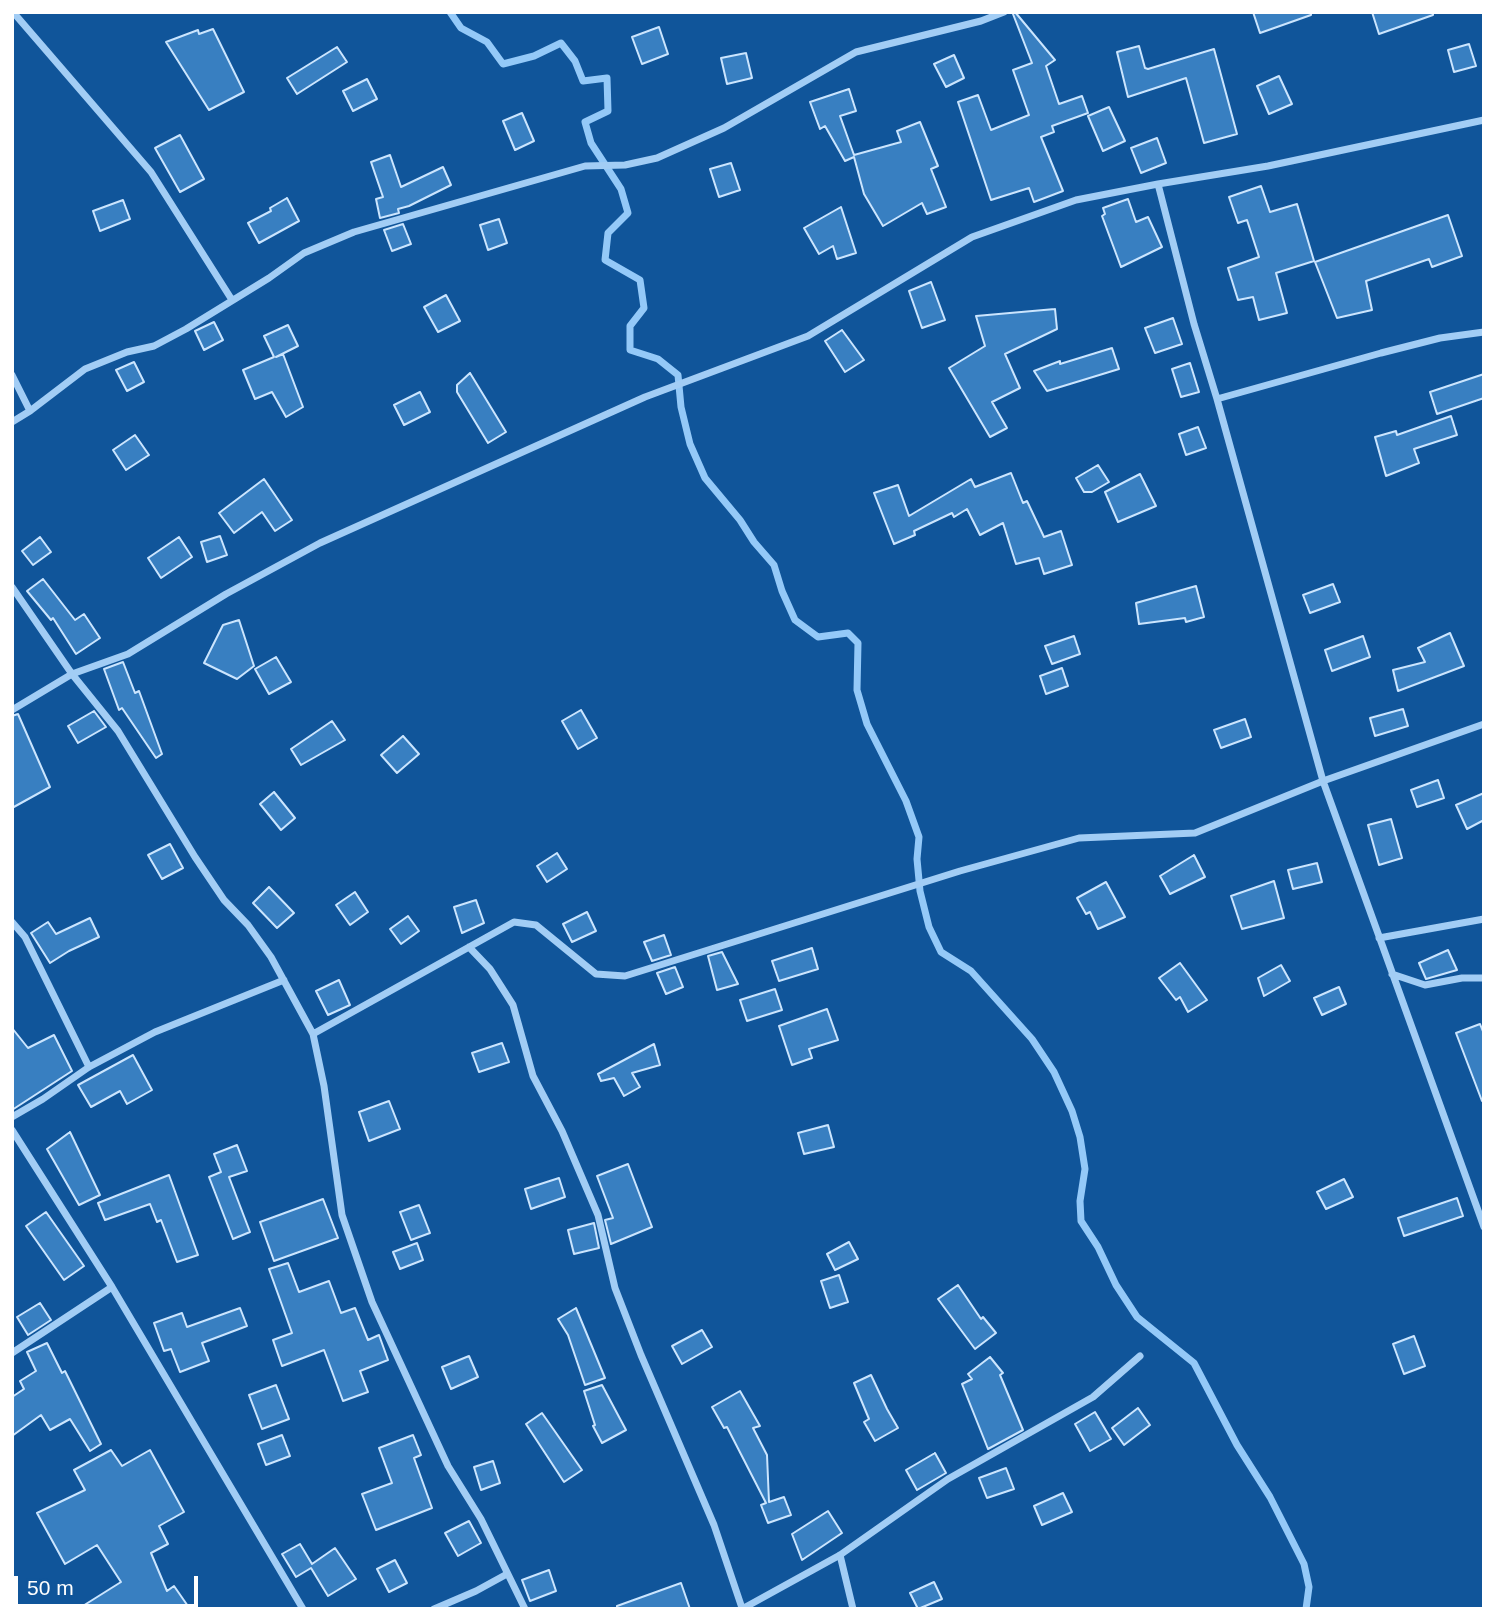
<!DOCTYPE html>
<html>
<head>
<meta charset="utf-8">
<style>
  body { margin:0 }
  #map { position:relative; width:1496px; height:1621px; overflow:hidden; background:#10559a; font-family:Arial,sans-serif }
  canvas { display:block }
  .frame { position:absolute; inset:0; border:14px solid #fff; pointer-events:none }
  .scale { position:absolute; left:14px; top:1576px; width:184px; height:32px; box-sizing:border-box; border:4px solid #fff; border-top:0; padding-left:9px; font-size:21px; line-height:24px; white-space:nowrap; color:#fff; -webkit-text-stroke:5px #10559a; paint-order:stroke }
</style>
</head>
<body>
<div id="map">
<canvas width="1496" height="1621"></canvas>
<div class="frame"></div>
<div class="scale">50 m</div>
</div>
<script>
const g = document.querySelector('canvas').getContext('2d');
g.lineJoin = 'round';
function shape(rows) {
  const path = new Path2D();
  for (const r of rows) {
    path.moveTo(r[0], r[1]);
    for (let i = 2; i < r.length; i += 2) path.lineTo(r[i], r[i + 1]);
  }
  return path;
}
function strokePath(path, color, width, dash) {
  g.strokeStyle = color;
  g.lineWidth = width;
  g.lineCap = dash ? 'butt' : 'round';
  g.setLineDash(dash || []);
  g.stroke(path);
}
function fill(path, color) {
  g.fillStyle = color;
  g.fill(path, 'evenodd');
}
const stream = shape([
  [450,12,461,28,487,42,503,64,534,56,561,43,575,61,583,81,607,78,608,111,585,122,591,143,621,189,628,213,608,233,605,260,640,280,644,308,630,326,630,350,658,359,678,375,681,407,690,444,705,478,740,520,754,542,774,565,782,591,795,620,818,637,848,633,858,643,857,690,867,724,906,801,919,837,917,859,920,891,929,927,941,952,971,971,1032,1039,1054,1072,1072,1111,1080,1137,1085,1169,1080,1201,1081,1221,1098,1247,1116,1285,1137,1317,1194,1363,1237,1445,1270,1497,1304,1564,1309,1587,1306,1609]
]);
const building = shape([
  [1015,12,1055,60,1046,66,1059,104,1082,96,1088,113,1052,126,1054,132,1041,137,1063,191,1034,202,1029,188,991,200,958,102,978,95,991,130,1029,115,1013,70,1032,63,1013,14,1015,12],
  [1253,12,1311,12,1311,15,1260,33,1253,12],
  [1372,12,1433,12,1433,15,1379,34,1372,12],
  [659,27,668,54,642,64,632,37,659,27],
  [213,29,244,92,209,110,166,42,198,30,199,34,213,29],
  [1469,44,1476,66,1454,72,1448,50,1469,44],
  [1139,46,1145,68,1148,69,1214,49,1237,134,1204,143,1186,78,1128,97,1117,52,1139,46],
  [337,47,347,62,297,94,287,78,337,47],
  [746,53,752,78,727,84,721,58,746,53],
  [954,55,964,78,946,87,934,64,954,55],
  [1279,76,1292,104,1269,114,1257,86,1279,76],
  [367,79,377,99,353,111,343,91,367,79],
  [849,89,856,111,840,116,854,155,901,142,897,131,920,122,938,166,931,169,946,207,927,214,922,203,883,226,864,194,854,157,845,161,825,126,820,129,810,102,849,89],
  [1109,107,1125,141,1103,151,1088,116,1109,107],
  [522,113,534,141,515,150,503,121,522,113],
  [180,135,204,179,180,192,155,148,180,135],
  [1157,138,1166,163,1141,173,1131,148,1157,138],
  [390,155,401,187,443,167,451,185,409,206,398,209,399,213,380,218,376,199,383,197,371,162,390,155],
  [731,163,740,190,719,197,710,169,731,163],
  [1261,186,1270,212,1297,204,1314,261,1276,273,1287,313,1259,320,1253,297,1238,300,1228,268,1259,257,1247,220,1238,223,1229,197,1261,186],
  [287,198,299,221,259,243,248,223,271,211,270,208,287,198],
  [1128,199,1136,222,1148,217,1162,247,1121,267,1102,216,1105,214,1103,208,1128,199],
  [123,200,130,219,100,231,93,211,123,200],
  [841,207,856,253,837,259,833,246,819,254,804,228,841,207],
  [1448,215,1462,256,1432,267,1429,259,1366,281,1372,310,1337,318,1315,262,1448,215],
  [499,219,507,243,488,250,480,225,499,219],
  [403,224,411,244,392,251,384,230,403,224],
  [931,282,945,320,922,328,909,291,931,282],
  [446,295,460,321,438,332,424,307,446,295],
  [1055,309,1057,329,1005,354,1020,388,992,402,1007,428,990,437,949,368,985,346,976,316,1055,309],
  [1173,318,1182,344,1155,353,1145,328,1173,318],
  [214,322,223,340,204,350,195,331,214,322],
  [288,325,298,346,276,357,283,354,303,407,286,417,272,392,255,399,243,370,274,357,264,336,288,325],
  [842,330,864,360,845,372,825,341,842,330],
  [1112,348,1119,369,1047,391,1034,371,1060,361,1060,364,1112,348],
  [134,362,144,382,127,391,116,370,134,362],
  [1190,363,1199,392,1181,397,1172,369,1190,363],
  [470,373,506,432,488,443,457,392,457,385,470,373],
  [1484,374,1484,398,1437,414,1430,392,1484,374],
  [420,392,430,412,404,425,394,405,420,392],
  [1451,416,1457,435,1414,449,1419,463,1386,476,1375,437,1396,431,1397,435,1451,416],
  [1198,427,1206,448,1186,455,1179,434,1198,427],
  [135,435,149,455,126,470,113,450,135,435],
  [1098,465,1109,482,1092,492,1084,492,1076,478,1098,465],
  [1011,473,1023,503,1027,501,1044,537,1061,531,1072,565,1044,574,1039,558,1016,564,1003,523,980,535,967,509,954,517,952,513,914,531,915,535,894,544,874,493,898,485,909,516,971,479,975,487,1011,473],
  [1140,474,1156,506,1118,522,1105,492,1140,474],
  [264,479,292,520,275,531,262,512,234,533,219,513,264,479],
  [220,536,227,555,207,562,201,542,220,536],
  [40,537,51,552,33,565,22,551,40,537],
  [179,537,192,557,161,578,148,558,179,537],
  [43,579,75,620,84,614,100,638,76,654,53,618,51,620,27,591,43,579],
  [1333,584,1340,602,1310,613,1303,595,1333,584],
  [1196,586,1204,617,1186,622,1185,618,1139,624,1136,603,1196,586],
  [239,620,254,666,237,679,204,663,223,625,239,620],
  [1450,633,1464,666,1398,691,1393,670,1425,662,1418,648,1450,633],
  [1074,636,1080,654,1052,664,1045,646,1074,636],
  [1363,636,1370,657,1332,671,1325,650,1363,636],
  [276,657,291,682,269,694,255,669,276,657],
  [123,662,135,693,139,691,162,754,156,758,122,708,119,710,104,669,123,662],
  [1062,668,1068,686,1046,694,1040,676,1062,668],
  [1403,709,1408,726,1375,736,1370,718,1403,709],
  [581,710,597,738,578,749,562,721,581,710],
  [94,711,106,727,78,743,68,726,94,711],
  [18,714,50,787,12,808,12,716,18,714],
  [1245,719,1251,737,1221,748,1214,730,1245,719],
  [332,721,345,740,301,765,291,749,332,721],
  [403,736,419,754,397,773,381,755,403,736],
  [1438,780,1444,798,1417,807,1411,790,1438,780],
  [274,792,295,818,281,830,260,804,274,792],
  [1484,793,1484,820,1467,829,1456,805,1484,793],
  [1391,819,1402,858,1379,865,1368,825,1391,819],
  [170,844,183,868,162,879,148,855,170,844],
  [557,853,567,869,547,882,537,866,557,853],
  [1194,855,1205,877,1170,894,1160,876,1194,855],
  [1317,863,1322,882,1293,889,1288,870,1317,863],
  [1274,881,1284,918,1242,929,1231,896,1274,881],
  [1106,882,1125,917,1098,929,1090,912,1086,914,1077,898,1106,882],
  [269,887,294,913,277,928,253,903,269,887],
  [355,892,368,912,350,925,336,905,355,892],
  [476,900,484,923,462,933,454,907,476,900],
  [587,912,596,931,572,942,563,924,587,912],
  [408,916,419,931,401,944,390,929,408,916],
  [90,918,99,937,69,951,50,963,31,933,48,922,56,934,90,918],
  [664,935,671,955,652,961,644,942,664,935],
  [812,948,818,969,779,981,772,961,812,948],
  [1448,950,1457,970,1426,979,1419,963,1448,950],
  [722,952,738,984,717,990,708,956,722,952],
  [1180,963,1207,1000,1188,1012,1180,997,1176,1000,1159,978,1180,963],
  [1281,965,1290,981,1264,996,1258,978,1281,965],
  [675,967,683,987,666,994,657,973,675,967],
  [339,980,350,1005,328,1015,316,991,339,980],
  [1339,987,1346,1004,1322,1015,1314,998,1339,987],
  [775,989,782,1010,747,1021,740,1000,775,989],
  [827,1009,838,1040,809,1049,812,1058,792,1065,779,1026,827,1009],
  [1480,1024,1484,1034,1484,1101,1482,1101,1456,1033,1480,1024],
  [12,1028,28,1048,54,1035,72,1071,12,1110,12,1028],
  [502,1043,509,1062,479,1072,472,1053,502,1043],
  [654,1044,660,1065,632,1073,640,1087,624,1096,614,1078,601,1081,598,1074,654,1044],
  [133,1055,152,1090,127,1104,120,1091,91,1107,78,1085,133,1055],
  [389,1101,400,1129,369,1141,359,1112,389,1101],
  [828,1125,834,1147,804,1154,798,1133,828,1125],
  [70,1132,100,1195,79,1205,47,1149,70,1132],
  [237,1145,247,1171,229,1177,250,1232,233,1239,209,1177,221,1172,214,1154,237,1145],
  [628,1164,652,1227,611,1244,605,1220,613,1218,597,1176,628,1164],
  [169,1175,198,1255,177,1262,161,1220,157,1222,150,1204,105,1220,98,1203,169,1175],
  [559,1178,565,1197,531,1209,525,1189,559,1178],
  [1344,1179,1353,1197,1326,1209,1317,1192,1344,1179],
  [1457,1198,1463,1216,1404,1236,1398,1218,1457,1198],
  [323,1199,338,1238,274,1261,260,1222,323,1199],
  [419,1205,430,1233,411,1240,400,1212,419,1205],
  [46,1212,84,1266,64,1280,26,1226,46,1212],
  [594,1223,599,1248,574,1254,568,1230,594,1223],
  [849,1242,858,1259,835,1270,827,1254,849,1242],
  [417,1243,423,1260,400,1269,393,1252,417,1243],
  [288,1263,299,1292,329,1281,341,1313,355,1308,368,1340,379,1335,388,1360,360,1371,368,1392,343,1401,324,1350,282,1366,273,1340,292,1333,269,1269,288,1263],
  [839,1275,848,1302,830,1308,821,1281,839,1275],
  [958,1285,981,1319,983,1317,996,1333,975,1349,938,1299,958,1285],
  [40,1303,51,1320,28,1335,17,1317,40,1303],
  [240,1308,247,1326,202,1343,209,1361,180,1372,171,1349,164,1351,154,1323,182,1313,187,1327,240,1308],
  [576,1308,605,1378,585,1385,568,1335,558,1319,576,1308],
  [702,1330,712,1347,682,1364,672,1346,702,1330],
  [1414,1336,1425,1366,1404,1374,1393,1344,1414,1336],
  [47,1343,62,1373,65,1371,101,1444,90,1451,70,1419,50,1430,41,1415,12,1436,12,1397,24,1389,20,1381,36,1371,27,1352,47,1343],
  [469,1356,478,1377,451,1389,442,1367,469,1356],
  [990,1357,1003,1373,1000,1375,1023,1430,988,1449,962,1384,972,1379,968,1374,990,1357],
  [871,1375,887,1409,898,1428,875,1441,864,1422,869,1419,854,1383,871,1375],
  [276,1385,289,1419,262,1429,249,1395,276,1385],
  [602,1385,626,1430,602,1443,593,1426,595,1425,584,1391,602,1385],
  [740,1391,760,1426,753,1428,767,1455,769,1502,784,1497,791,1515,768,1523,761,1505,766,1503,727,1427,724,1428,712,1407,740,1391],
  [1138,1408,1150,1425,1124,1445,1112,1428,1138,1408],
  [1095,1412,1111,1439,1090,1451,1075,1424,1095,1412],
  [542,1413,582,1470,564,1482,526,1424,542,1413],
  [282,1435,290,1456,266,1465,258,1444,282,1435],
  [413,1435,421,1455,414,1458,432,1508,376,1530,362,1494,392,1483,379,1448,413,1435],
  [111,1450,122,1466,150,1450,184,1512,159,1526,168,1544,151,1553,167,1591,174,1586,190,1609,78,1609,121,1582,97,1545,65,1564,37,1513,85,1490,74,1470,111,1450],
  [935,1453,946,1473,917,1490,906,1470,935,1453],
  [493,1461,500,1483,481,1490,474,1467,493,1461],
  [1006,1468,1014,1489,987,1498,979,1478,1006,1468],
  [1063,1493,1072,1512,1042,1525,1034,1506,1063,1493],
  [828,1511,842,1533,802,1560,792,1534,828,1511],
  [469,1521,481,1543,458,1556,445,1533,469,1521],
  [300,1544,312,1564,335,1548,356,1579,328,1596,311,1568,296,1577,282,1554,300,1544],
  [395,1560,407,1583,389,1592,377,1569,395,1560],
  [549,1570,556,1591,530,1601,522,1580,549,1570],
  [934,1582,942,1599,918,1609,910,1593,934,1582],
  [681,1583,690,1609,617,1609,617,1606,681,1583]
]);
const minor = shape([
  [13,12,151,172,232,300],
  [1158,184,1268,166,1484,120],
  [12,375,30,411,12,422],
  [1217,399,1381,353,1440,338,1484,332],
  [30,411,85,369,127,352,154,346,186,329,269,278,304,253,354,232,585,166,625,165,657,158,724,128,856,52,981,21,1004,12],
  [12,587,72,674,118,731,195,857,224,900,248,925,271,957,313,1034,324,1086,342,1215,372,1302,448,1466,481,1519,525,1609],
  [12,710,72,674,128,654,226,594,320,543,645,397,808,336,972,237,1076,200,1158,184,1194,324,1217,399,1323,781,1484,1227],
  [12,922,25,937,89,1067],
  [1379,938,1484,919],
  [469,947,490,969,513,1005,533,1076,562,1131,598,1215,615,1288,641,1355,714,1525,742,1608],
  [1392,974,1425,985,1462,978,1484,978],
  [313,1034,514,922,536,925,596,974,625,976,960,871,1079,838,1195,833,1323,781,1484,724],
  [12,1117,43,1099,89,1067,155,1032,284,980],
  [12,1130,112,1287,303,1609],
  [12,1353,112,1287],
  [840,1555,853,1609],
  [434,1609,476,1591,507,1574],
  [742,1609,840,1555,948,1479,1093,1397,1140,1356]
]);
strokePath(stream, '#94c9f8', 7);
fill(building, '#387fc1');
strokePath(building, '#cbe5fe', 2);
strokePath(minor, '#a2cdf5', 7);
</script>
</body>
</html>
